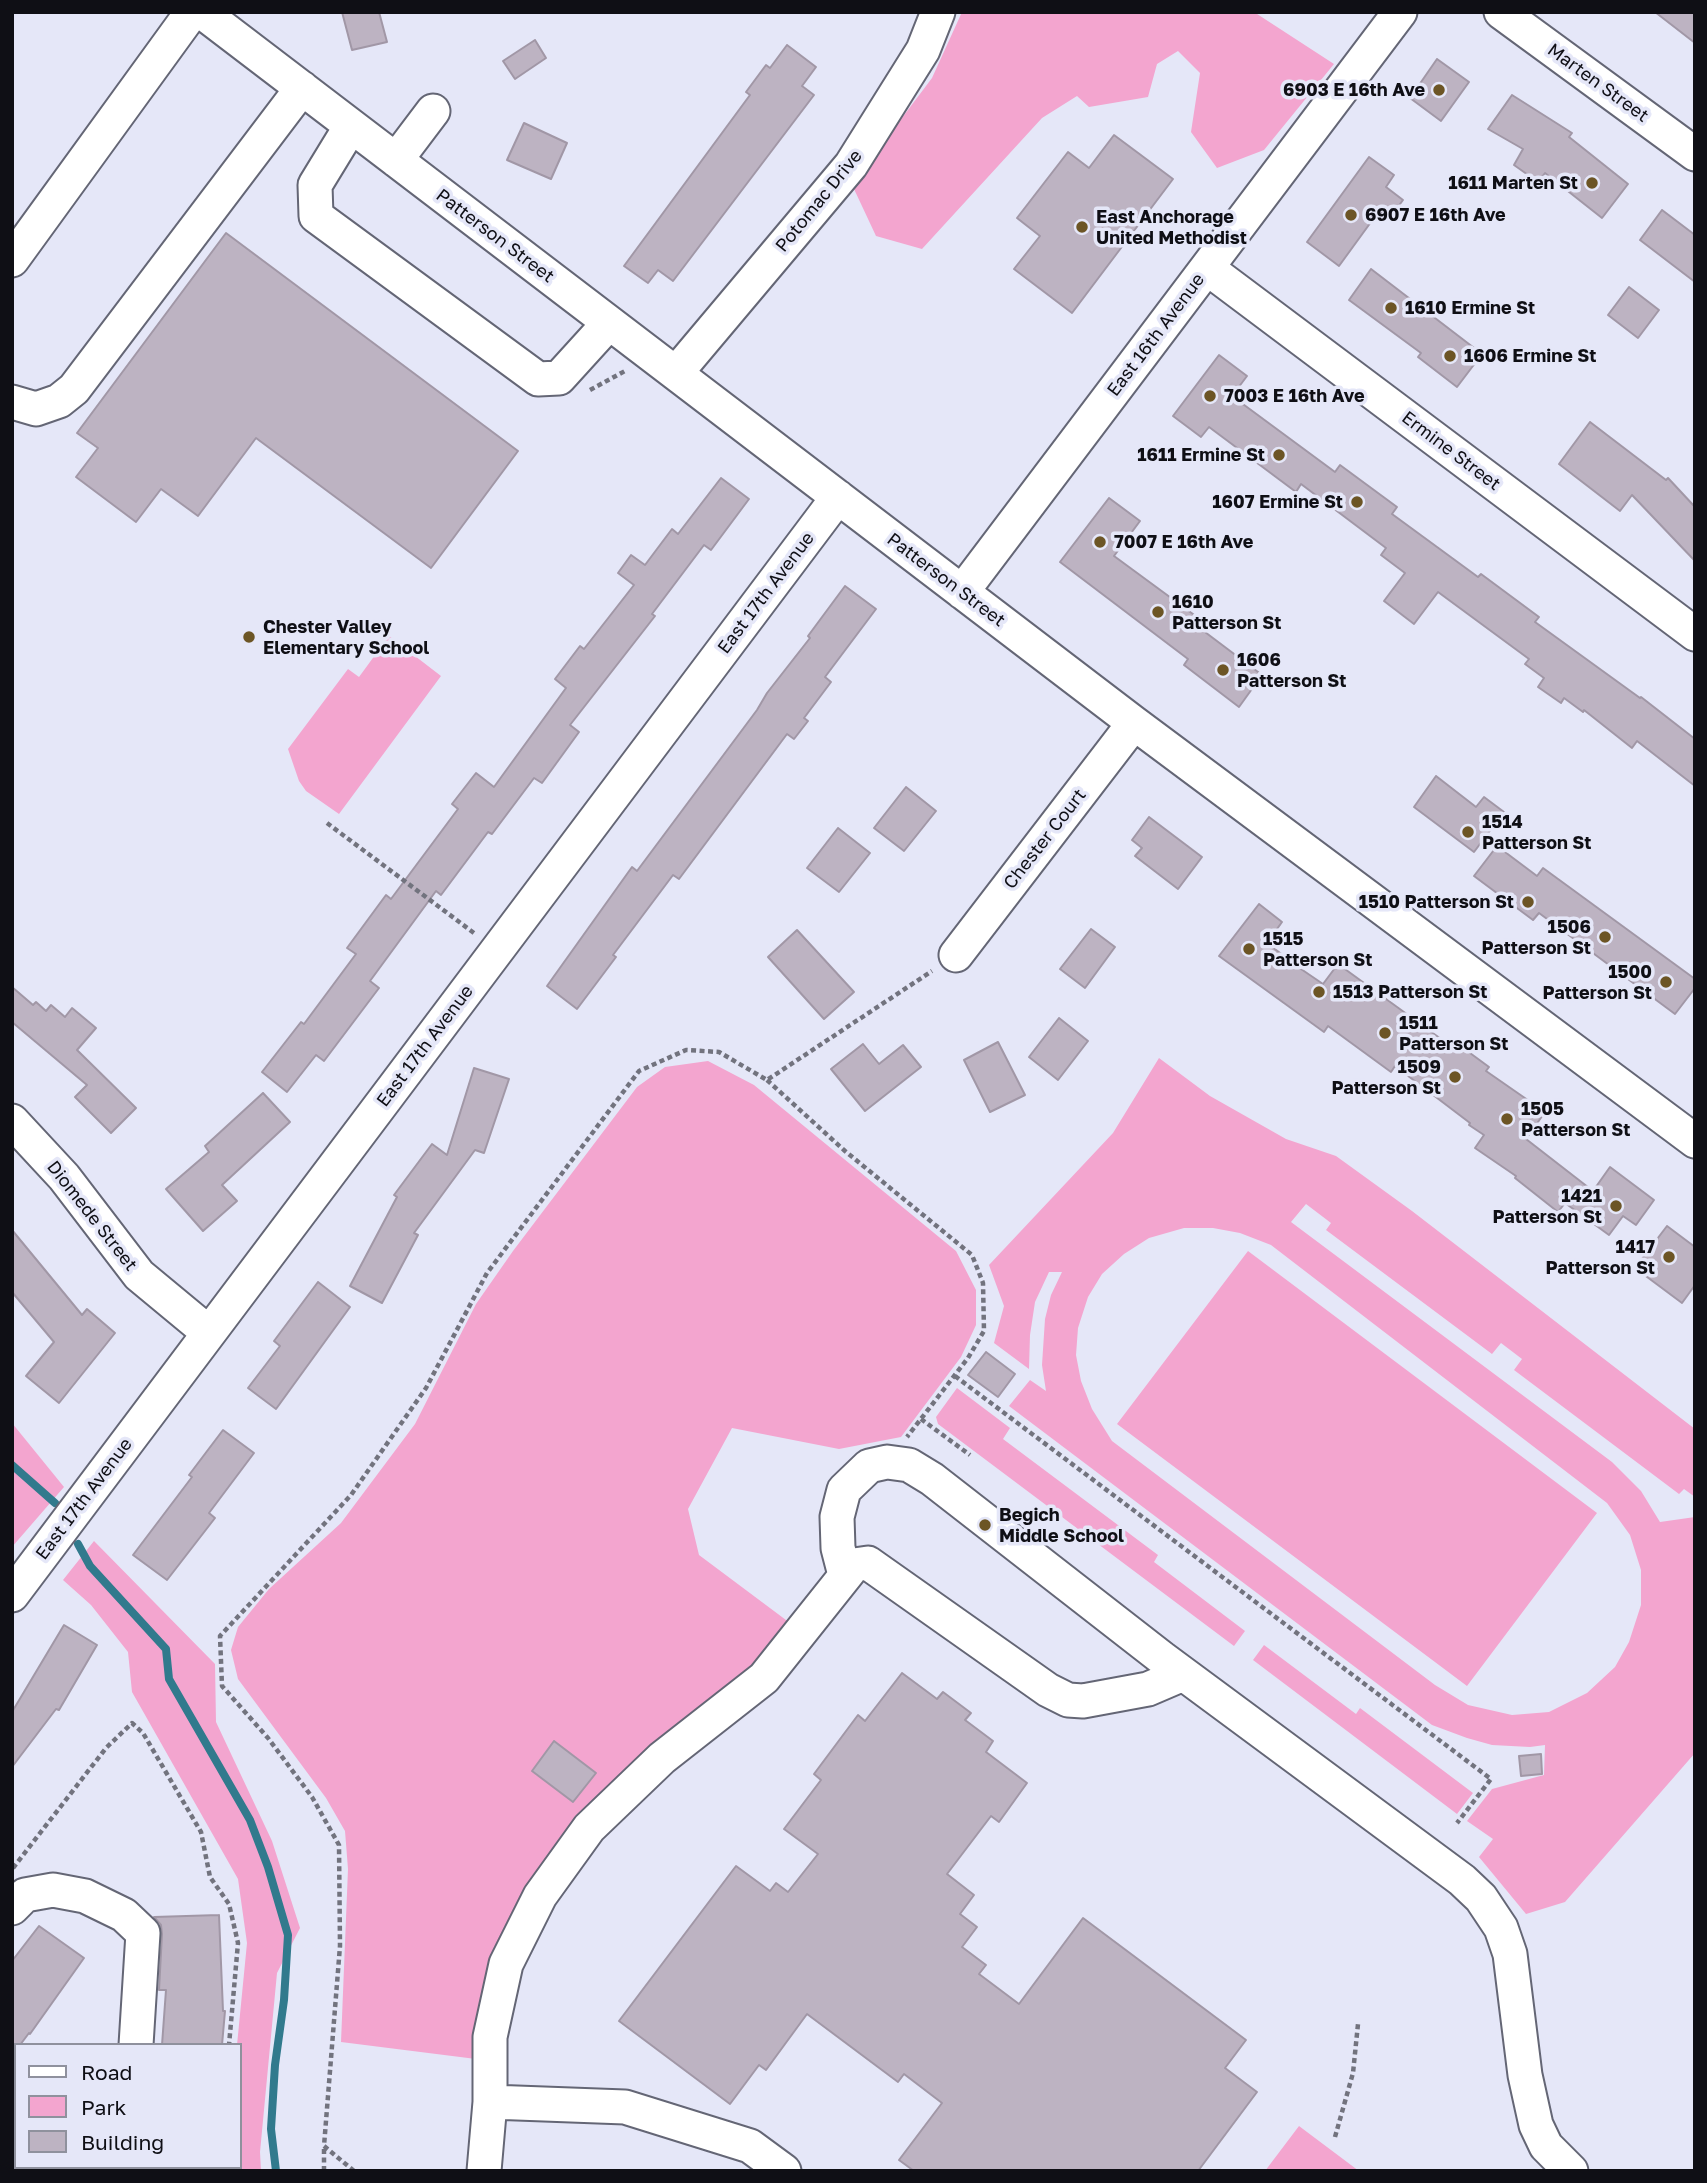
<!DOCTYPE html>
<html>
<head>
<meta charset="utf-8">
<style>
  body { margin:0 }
  #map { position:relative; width:1707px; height:2183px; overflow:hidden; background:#e5e7f8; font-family:"Golos Text",sans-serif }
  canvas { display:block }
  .frame { position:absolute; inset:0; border:14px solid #0f0f15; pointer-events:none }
  .legend { position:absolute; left:14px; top:2043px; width:228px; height:126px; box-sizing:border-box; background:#e5e7f8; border:2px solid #8f919d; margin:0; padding:9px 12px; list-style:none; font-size:21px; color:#0f0f15 }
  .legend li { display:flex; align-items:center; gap:14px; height:35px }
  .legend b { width:35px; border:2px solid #8f919d }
</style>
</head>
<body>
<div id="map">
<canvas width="1707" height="2183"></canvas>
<div class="frame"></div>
<ul class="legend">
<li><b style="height:9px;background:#fff"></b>Road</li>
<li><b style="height:19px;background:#f3a5cf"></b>Park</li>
<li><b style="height:19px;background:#bdb3c2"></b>Building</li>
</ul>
</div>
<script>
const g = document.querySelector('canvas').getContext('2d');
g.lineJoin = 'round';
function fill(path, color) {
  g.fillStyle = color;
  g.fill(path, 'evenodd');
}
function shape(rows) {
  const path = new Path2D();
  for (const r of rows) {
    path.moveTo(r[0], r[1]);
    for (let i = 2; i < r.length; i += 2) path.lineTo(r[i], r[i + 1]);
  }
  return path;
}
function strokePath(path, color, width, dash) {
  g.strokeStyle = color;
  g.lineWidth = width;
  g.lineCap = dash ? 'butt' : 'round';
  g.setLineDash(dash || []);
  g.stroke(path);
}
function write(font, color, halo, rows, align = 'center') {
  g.font = font + ' "Golos Text",sans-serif';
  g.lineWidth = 7;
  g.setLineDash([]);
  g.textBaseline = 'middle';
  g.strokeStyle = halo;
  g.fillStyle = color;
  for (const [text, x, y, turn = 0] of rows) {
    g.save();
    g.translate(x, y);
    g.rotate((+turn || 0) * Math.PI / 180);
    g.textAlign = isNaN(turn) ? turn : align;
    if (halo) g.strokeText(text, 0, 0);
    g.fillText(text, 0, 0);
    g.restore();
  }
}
const green = shape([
  [962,12,1254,12,1334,64,1264,150,1217,168,1191,132,1200,73,1178,51,1157,64,1148,97,1089,107,1077,96,1042,118,922,249,876,236,854,189,865,167,932,78],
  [389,636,441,676,339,814,306,791,299,781,288,749,348,669,359,677],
  [1159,1058,1210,1096,1286,1139,1336,1156,1412,1211,1695,1429,1695,1497,1684,1489,1679,1494,1514,1370,1522,1359,1501,1343,1492,1354,1326,1230,1331,1223,1306,1204,1291,1222,1612,1462,1641,1491,1660,1522,1695,1517,1695,1753,1565,1902,1526,1914,1479,1857,1493,1839,1467,1821,1492,1789,1544,1775,1545,1745,1530,1747,1492,1745,1467,1738,1432,1725,1009,1406,1030,1380,1046,1391,1042,1365,1045,1319,1051,1295,1062,1272,1049,1272,1035,1302,1030,1335,1029,1369,994,1343,1004,1306,989,1265,1113,1133],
  [1184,1228,1213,1228,1240,1233,1271,1245,1607,1503,1630,1535,1641,1570,1641,1605,1629,1642,1615,1667,1587,1693,1549,1712,1512,1715,1468,1705,1435,1685,1112,1441,1092,1409,1081,1381,1076,1355,1078,1328,1088,1297,1102,1274,1124,1254,1149,1238],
  [708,1061,754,1085,956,1251,976,1290,976,1325,961,1357,901,1437,839,1449,732,1428,688,1509,699,1555,790,1623,742,1680,640,1756,562,1835,510,1925,476,2059,341,2042,348,1869,345,1831,326,1798,238,1679,231,1650,238,1627,269,1589,341,1523,415,1424,476,1304,513,1251,637,1087,665,1067],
  [1248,1251,1597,1513,1467,1686,1117,1424],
  [957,1388,1010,1428,1003,1439,1158,1555,1154,1562,1245,1631,1234,1646,938,1424,936,1417],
  [12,1423,64,1487,12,1547],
  [94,1541,215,1664,216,1722,272,1841,300,1928,277,1973,260,2152,261,2171,224,2171,225,2167,240,2167,240,2045,237,2045,247,1943,238,1879,132,1692,128,1652,91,1605,63,1580],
  [1264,1645,1356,1714,1360,1708,1473,1793,1457,1814,1253,1660],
  [1299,2126,1359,2171,1265,2171]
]);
const stream = shape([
  [12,1465,55,1503],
  [78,1544,90,1566,166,1649,169,1679,250,1820,268,1867,288,1935,284,2000,275,2065,271,2129,276,2171]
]);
const building = shape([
  [342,12,379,12,387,42,352,50,342,12],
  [1655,12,1695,12,1695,43,1655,12],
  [535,40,546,58,515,79,503,61,535,40],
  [787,45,816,67,802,86,814,95,673,281,658,270,648,283,624,266,750,95,746,92,766,65,770,68,787,45],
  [1437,59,1469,82,1441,121,1410,98,1437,59],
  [1512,95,1572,133,1569,137,1628,184,1602,218,1545,173,1538,182,1514,165,1523,149,1488,129,1512,95],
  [524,123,567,143,551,179,507,160,524,123],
  [1114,135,1173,179,1072,313,1014,269,1040,236,1017,218,1068,152,1089,168,1114,135],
  [1369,157,1394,175,1386,187,1403,200,1389,219,1379,211,1339,266,1307,242,1369,157],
  [1662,210,1695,235,1695,282,1640,240,1662,210],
  [226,233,518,451,431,568,256,438,198,516,161,489,136,522,76,477,98,448,77,433,226,233],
  [1371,269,1482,354,1457,387,1418,357,1421,353,1349,300,1371,269],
  [1629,287,1659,310,1638,338,1608,315,1629,287],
  [1219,355,1247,376,1232,396,1335,472,1340,465,1397,507,1392,514,1478,577,1481,574,1539,617,1535,622,1640,698,1641,697,1695,739,1695,786,1637,741,1632,748,1584,710,1583,712,1564,698,1561,703,1538,687,1544,678,1525,664,1529,659,1438,592,1414,624,1384,601,1405,573,1381,555,1386,548,1301,484,1296,492,1209,427,1201,437,1173,416,1219,355],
  [1590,422,1666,480,1668,478,1695,507,1695,561,1632,495,1620,511,1559,464,1590,422],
  [721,478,749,499,711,550,704,545,652,614,655,616,570,725,579,732,542,783,534,778,492,834,488,832,441,895,436,891,370,981,379,988,324,1061,316,1055,287,1092,262,1072,301,1022,304,1024,356,954,347,948,386,895,391,899,458,809,452,804,476,773,494,787,566,688,555,679,580,646,584,649,634,585,618,573,631,555,645,565,672,529,678,534,721,478],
  [1109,498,1140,521,1114,556,1197,617,1193,623,1262,675,1239,707,1184,665,1188,659,1060,562,1109,498],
  [845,586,876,609,825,677,831,682,804,718,808,721,794,739,787,734,679,879,673,875,613,955,616,957,577,1009,547,986,632,867,637,871,757,710,767,693,810,638,808,636,845,586],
  [1436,776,1476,807,1484,797,1504,812,1474,852,1414,807,1436,776],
  [906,787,936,811,904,851,874,828,906,787],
  [1149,817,1202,857,1178,889,1135,856,1142,848,1132,840,1149,817],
  [838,828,870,853,839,892,807,868,838,828],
  [1497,846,1537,876,1543,868,1695,979,1695,988,1675,1014,1539,913,1533,920,1474,876,1497,846],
  [1259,904,1282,922,1267,943,1301,969,1323,984,1338,964,1452,1047,1455,1042,1489,1067,1486,1071,1545,1112,1526,1139,1593,1191,1610,1167,1654,1200,1636,1225,1623,1216,1609,1235,1565,1203,1558,1212,1515,1178,1516,1176,1475,1148,1484,1135,1469,1125,1470,1123,1395,1066,1391,1072,1328,1026,1324,1032,1219,956,1259,904],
  [1091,929,1115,947,1085,988,1060,969,1091,929],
  [797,930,854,992,824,1019,768,957,797,930],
  [12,987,33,1005,36,1002,46,1011,51,1005,65,1017,72,1008,96,1028,77,1050,136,1108,111,1133,75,1097,87,1085,12,1022,12,987],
  [1059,1018,1088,1041,1058,1080,1029,1057,1059,1018],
  [998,1042,1025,1095,990,1112,964,1060,998,1042],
  [863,1044,879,1064,903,1045,921,1067,865,1111,831,1069,863,1044],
  [474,1068,509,1079,484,1153,475,1150,414,1233,418,1235,382,1303,350,1286,397,1197,394,1195,432,1144,447,1155,474,1068],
  [263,1093,290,1122,222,1185,237,1201,203,1231,166,1189,209,1152,205,1146,263,1093],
  [1667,1226,1695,1247,1695,1285,1682,1303,1635,1268,1667,1226],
  [12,1230,82,1315,87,1309,115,1333,59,1403,26,1376,54,1342,12,1292,12,1230],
  [318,1282,350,1307,276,1409,248,1388,280,1346,274,1341,318,1282],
  [986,1352,1015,1374,998,1397,968,1375,986,1352],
  [223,1430,254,1453,209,1513,215,1518,167,1580,133,1555,192,1477,189,1475,223,1430],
  [64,1625,97,1645,59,1710,56,1709,12,1767,12,1712,64,1625],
  [902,1673,937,1699,943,1692,971,1713,965,1720,993,1741,986,1752,1027,1783,999,1822,991,1816,947,1874,974,1895,960,1914,977,1927,962,1947,986,1965,979,1974,1019,2004,1083,1918,1246,2040,1225,2068,1257,2092,1198,2171,914,2171,899,2160,942,2103,904,2074,898,2082,807,2014,766,2070,759,2065,730,2104,619,2021,736,1866,770,1891,776,1883,788,1892,818,1854,784,1829,821,1780,814,1774,858,1715,865,1721,902,1673],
  [554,1741,596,1773,573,1802,532,1771,554,1741],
  [1541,1754,1542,1774,1521,1776,1519,1756,1541,1754],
  [219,1915,223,2011,225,2011,222,2045,162,2045,166,1990,159,1990,162,1934,161,1925,154,1917,219,1915],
  [39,1926,84,1958,30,2034,29,2033,20,2045,16,2045,16,2050,12,2055,12,1961,39,1926]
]);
const path = shape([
  [590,390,625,371],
  [327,823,474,933],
  [767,1080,845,1151,972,1255,983,1283,984,1331,968,1358,907,1437],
  [955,1376,1491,1779,1457,1823],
  [921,1419,970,1455],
  [13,1868,106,1748,132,1723,143,1733,201,1832,210,1877,229,1904,238,1943,229,2045],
  [1335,2137,1353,2073,1358,2024],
  [215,2171,215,2167],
  [324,2171,324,2147],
  [354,2171,324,2146,340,1946,339,1845,312,1797,268,1738,222,1686,220,1636,351,1495,426,1388,487,1273,639,1071,686,1050,719,1052,767,1080,932,971]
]);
const minor = shape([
  [202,12,1134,723,1695,1141],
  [1501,12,1695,154],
  [351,126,315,185,316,216,538,379,559,378,609,323],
  [396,160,433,111],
  [12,260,192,12],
  [1207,268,1695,634],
  [676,373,851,165,923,50,938,12],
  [12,402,36,409,59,401,74,389,302,88],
  [962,592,1400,12],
  [956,955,1134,723],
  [12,1121,64,1177,139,1275,209,1333],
  [845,1575,838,1548,837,1517,844,1490,869,1466,887,1462,909,1465,932,1479,1162,1658,1462,1880,1481,1898,1501,1928,1510,1954,1525,2075,1536,2125,1546,2146,1571,2171],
  [12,1595,838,497],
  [12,1908,25,1895,53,1890,85,1896,124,1915,143,1933,136,2045],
  [490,2102,625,2107,750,2146,784,2171],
  [124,2171,125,2167],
  [484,2171,490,2102,490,2037,506,1964,540,1896,589,1828,662,1758,764,1678,854,1565,868,1563,1048,1690,1068,1700,1083,1701,1148,1689,1183,1674]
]);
const markers = [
  [1439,90,7,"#6c5525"],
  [1592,183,7,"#6c5525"],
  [1351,215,7,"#6c5525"],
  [1082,227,7,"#6c5525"],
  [1391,308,7,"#6c5525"],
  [1450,356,7,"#6c5525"],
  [1210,396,7,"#6c5525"],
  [1279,455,7,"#6c5525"],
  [1357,502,7,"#6c5525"],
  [1100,542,7,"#6c5525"],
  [1158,612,7,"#6c5525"],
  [249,637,7,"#6c5525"],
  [1223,670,7,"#6c5525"],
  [1468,832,7,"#6c5525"],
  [1528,902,7,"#6c5525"],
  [1605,937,7,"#6c5525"],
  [1249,949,7,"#6c5525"],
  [1666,982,7,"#6c5525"],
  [1319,992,7,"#6c5525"],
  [1385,1033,7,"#6c5525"],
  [1455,1077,7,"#6c5525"],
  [1507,1119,7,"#6c5525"],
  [1616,1206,7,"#6c5525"],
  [1669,1257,7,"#6c5525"],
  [985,1525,7,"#6c5525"]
];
const streetNames = [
  ["Marten Street",1598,83,36],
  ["Potomac Drive",819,201,-51],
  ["Patterson Street",495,236,37],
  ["East 16th Avenue",1156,335,-53],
  ["Ermine Street",1451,451,37],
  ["Patterson Street",946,580,37],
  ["East 17th Avenue",766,593,-53],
  ["Chester Court",1045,839,-52],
  ["East 17th Avenue",425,1046,-53],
  ["Diomede Street",92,1216,52],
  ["East 17th Avenue",84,1499,-53]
];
const poiNames = [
  ["6903 E 16th Ave",1425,90,"right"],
  ["1611 Marten St",1578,183,"right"],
  ["6907 E 16th Ave",1365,215],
  ["East Anchorage",1096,217],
  ["United Methodist",1096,238],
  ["1610 Ermine St",1405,308],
  ["1606 Ermine St",1464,356],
  ["7003 E 16th Ave",1224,396],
  ["1611 Ermine St",1265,455,"right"],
  ["1607 Ermine St",1343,502,"right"],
  ["7007 E 16th Ave",1114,542],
  ["1610",1172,602],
  ["Patterson St",1172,623],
  ["Chester Valley",263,627],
  ["Elementary School",263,648],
  ["1606",1237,660],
  ["Patterson St",1237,681],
  ["1514",1482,822],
  ["Patterson St",1482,843],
  ["1510 Patterson St",1514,902,"right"],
  ["1506",1591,927,"right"],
  ["Patterson St",1591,948,"right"],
  ["1515",1263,939],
  ["Patterson St",1263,960],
  ["1500",1652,972,"right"],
  ["Patterson St",1652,993,"right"],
  ["1513 Patterson St",1333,992],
  ["1511",1399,1023],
  ["Patterson St",1399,1044],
  ["1509",1441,1067,"right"],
  ["Patterson St",1441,1088,"right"],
  ["1505",1521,1109],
  ["Patterson St",1521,1130],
  ["1421",1602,1196,"right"],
  ["Patterson St",1602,1217,"right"],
  ["1417",1655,1247,"right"],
  ["Patterson St",1655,1268,"right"],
  ["Begich",999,1515],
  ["Middle School",999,1536]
];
fill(green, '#f3a5cf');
strokePath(stream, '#317a8d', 8);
fill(building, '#bdb3c2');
strokePath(building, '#a197a6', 2);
strokePath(minor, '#646675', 37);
strokePath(path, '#72737e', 4.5, [5, 3.5]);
strokePath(minor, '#fff', 33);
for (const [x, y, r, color] of markers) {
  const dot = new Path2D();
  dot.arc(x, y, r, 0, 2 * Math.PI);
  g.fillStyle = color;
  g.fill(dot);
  strokePath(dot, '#e5e7f8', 2.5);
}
write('18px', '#0f0f15', '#e5e7f8', streetNames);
write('bold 18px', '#0f0f15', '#e5e7f8', poiNames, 'left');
</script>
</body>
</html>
